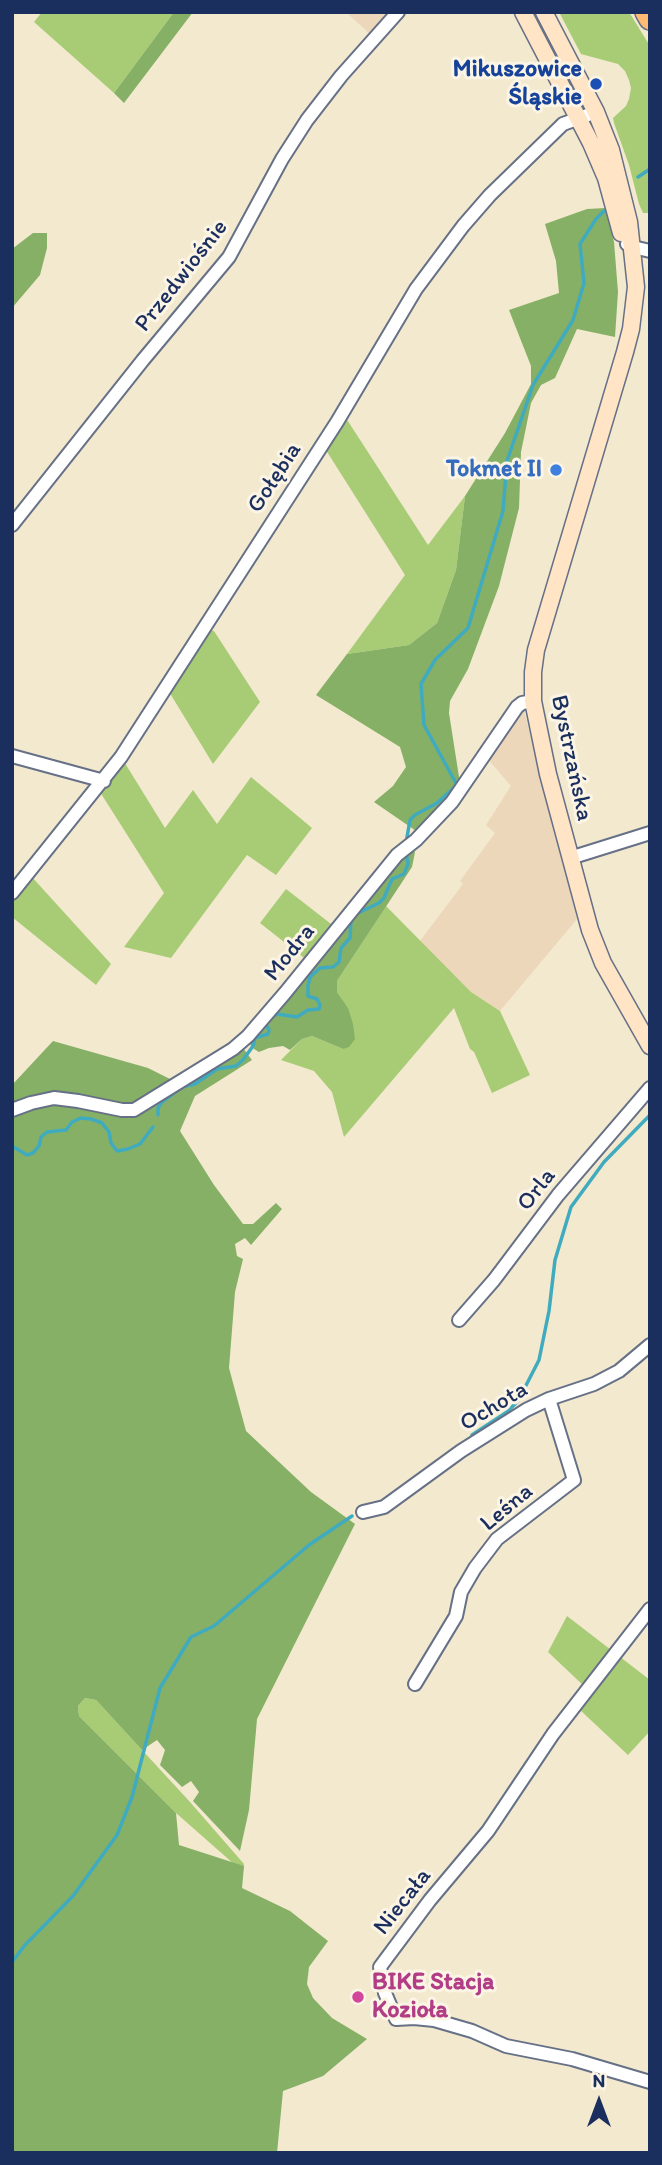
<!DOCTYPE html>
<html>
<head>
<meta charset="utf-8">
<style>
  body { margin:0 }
  #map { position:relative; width:662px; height:2165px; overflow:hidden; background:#f2e9cf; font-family:Itim,sans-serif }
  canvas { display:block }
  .frame { position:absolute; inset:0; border:14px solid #1b2f5e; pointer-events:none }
  .north { position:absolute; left:564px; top:2067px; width:70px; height:70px; -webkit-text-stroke:5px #fcf5e5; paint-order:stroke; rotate:0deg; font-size:19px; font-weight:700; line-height:28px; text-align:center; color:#1b2f5e }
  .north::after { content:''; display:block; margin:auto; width:24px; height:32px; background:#1b2f5e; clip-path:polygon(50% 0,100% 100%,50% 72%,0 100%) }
</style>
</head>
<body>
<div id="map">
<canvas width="662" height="2165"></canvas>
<div class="frame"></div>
<div class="north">N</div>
</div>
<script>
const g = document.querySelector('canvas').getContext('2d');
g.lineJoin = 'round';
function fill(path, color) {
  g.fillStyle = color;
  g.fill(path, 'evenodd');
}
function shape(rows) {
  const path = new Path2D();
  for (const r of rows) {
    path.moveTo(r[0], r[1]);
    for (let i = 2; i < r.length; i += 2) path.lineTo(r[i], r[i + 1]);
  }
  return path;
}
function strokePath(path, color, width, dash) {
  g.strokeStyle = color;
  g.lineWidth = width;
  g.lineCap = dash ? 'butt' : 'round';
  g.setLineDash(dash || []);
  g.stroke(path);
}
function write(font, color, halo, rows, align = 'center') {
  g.font = font + ' Itim,sans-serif';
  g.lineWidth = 6;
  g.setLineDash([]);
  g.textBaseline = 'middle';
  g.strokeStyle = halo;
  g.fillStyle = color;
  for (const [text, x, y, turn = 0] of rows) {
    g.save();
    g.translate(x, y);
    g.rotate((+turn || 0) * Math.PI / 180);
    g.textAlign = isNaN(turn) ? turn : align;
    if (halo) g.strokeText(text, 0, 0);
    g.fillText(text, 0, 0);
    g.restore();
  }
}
const built = shape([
  [346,12,394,12,372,36],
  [518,710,524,710,577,919,500,1011,471,992,420,941,463,884,460,881,495,833,486,825,511,786,487,758]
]);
const green = shape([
  [42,12,174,12,114,93,34,22],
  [559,12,629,12,650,46,650,213,643,213,639,204,629,165,614,123,613,118,626,106,629,99,631,88,629,80,625,71,618,64,581,54],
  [344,415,428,545,465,496,456,570,437,623,409,645,347,654,405,575,324,447],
  [210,630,214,631,260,702,213,764,168,690],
  [123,760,165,828,193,790,217,824,251,777,312,828,276,875,247,855,171,958,124,947,164,893,100,792],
  [31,876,111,964,96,985,12,917,12,899],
  [286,889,335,927,308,961,260,923],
  [386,906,471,992,500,1011,530,1075,492,1093,474,1052,470,1049,454,1008,344,1137,332,1092,314,1071,281,1060,302,1039,312,1036,343,1049,348,1009,337,992,337,981],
  [567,1616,650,1680,650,1731,628,1755,579,1709,585,1687,548,1652],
  [85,1698,96,1700,190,1802,244,1864,243,1872,176,1813,79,1716,78,1706]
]);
const forest = shape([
  [174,12,193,12,124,103,114,93],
  [606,208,614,242,618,292,615,337,577,329,555,378,541,385,531,403,521,452,519,508,499,586,468,669,450,701,449,713,459,777,466,779,419,833,374,802,393,786,406,767,400,747,316,695,347,654,409,645,437,623,456,570,465,496,505,433,531,384,531,366,509,310,559,293,556,261,545,224,587,209],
  [33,233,47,233,47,248,40,275,12,308,12,249],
  [410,847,415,852,412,867,337,981,337,992,348,1008,353,1024,355,1039,349,1047,343,1049,312,1036,302,1039,290,1050,283,1046,269,1048,259,1052,254,1049,248,1042],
  [53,1041,148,1068,174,1081,133,1108,65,1096,12,1107,12,1085],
  [243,1048,252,1060,195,1096,180,1131,214,1185,243,1224,253,1224,276,1203,282,1209,251,1245,245,1238,235,1244,237,1256,243,1259,235,1292,229,1368,246,1431,311,1492,355,1524,257,1719,249,1810,240,1851,193,1801,199,1792,191,1781,182,1787,160,1765,165,1750,157,1740,142,1750,96,1700,85,1698,78,1706,79,1716,176,1813,179,1845,244,1866,242,1888,290,1911,328,1941,309,1967,307,1984,313,1998,332,2018,367,2039,323,2076,283,2091,277,2153,12,2153,12,1112,42,1101,127,1114]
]);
const stream = shape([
  [638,177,650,169],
  [406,843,410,820,415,815,437,803,457,785,424,725,421,684,435,660,468,628,503,511,507,461,533,385,573,320,584,283,580,244,596,219,604,211],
  [356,914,379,903,384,898,392,879,404,874,408,864,406,851],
  [158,1115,158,1108,162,1102,182,1087,195,1084,217,1069,236,1066,243,1060,253,1046,255,1038,268,1034,269,1030,266,1024,269,1019,277,1014,297,1017,308,1010,319,1009,320,1005,317,999,308,996,308,986,310,977,320,968,333,967,339,962,341,948,350,938,351,920],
  [12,1146,27,1155,33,1153,39,1146,41,1137,47,1132,66,1130,72,1122,81,1118,91,1119,102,1123,109,1132,111,1143,117,1151,128,1149,140,1144,153,1127],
  [472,1435,507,1412,518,1401,539,1360,549,1311,555,1260,571,1207,604,1162,650,1115],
  [12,1962,25,1945,73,1896,117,1835,132,1797,160,1688,191,1637,214,1626,309,1545,352,1516]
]);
const minor = shape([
  [627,244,633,247,650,251],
  [12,525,143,360,229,257,282,159,307,120,341,76,398,12],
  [12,756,104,781],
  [570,858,650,833],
  [12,893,121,757,337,422,416,289,463,226,490,195,563,124,596,112],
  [12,1110,31,1103,54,1098,78,1101,122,1110,134,1110,233,1049,248,1036,285,993,397,855,416,840,452,802,517,707,522,703,533,701],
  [459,1320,494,1280,558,1195,650,1088],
  [363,1512,384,1507,461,1451,526,1410,549,1399,594,1384,619,1371,650,1345],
  [650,1609,553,1734,488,1831,430,1900,380,1967,385,1993,396,2019,414,2018,434,2020,472,2031,506,2046,572,2059,650,2082],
  [415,1684,456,1616,461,1592,475,1568,497,1539,574,1480,549,1399]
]);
const secondary = shape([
  [523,12,591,143,606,178,621,233],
  [544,12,596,112,611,150,629,222,636,287,631,329,625,352,536,650,533,672,533,701,548,774,590,930,603,963,650,1046]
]);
const motorway = shape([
  [646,12,650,19]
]);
const markers = [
  [596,84,7,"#1a4fb4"],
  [556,470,7,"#3f7fe0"],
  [358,1997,7,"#d1479c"]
];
const transitNames = [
  ["Mikuszowice",582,70],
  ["Śląskie",582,98]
];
const streetNames = [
  ["Przedwiośnie",182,276,-52],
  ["Gołębia",275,478,-57],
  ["Bystrzańska",571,758,78],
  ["Modra",290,953,-51],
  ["Orla",537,1190,-52],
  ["Ochota",494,1407,-31],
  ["Leśna",507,1508,-40],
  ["Niecała",403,1902,-52]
];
const shopNames = [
  ["Tokmet II",542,470]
];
const hotelNames = [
  ["BIKE Stacja",372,1983],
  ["Kozioła",372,2011]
];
fill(built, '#edd7ba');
fill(green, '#a8cc75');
fill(forest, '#86b066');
strokePath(stream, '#40abbf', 3.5);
strokePath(minor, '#667086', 16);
strokePath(secondary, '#667086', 19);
strokePath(motorway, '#667086', 24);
strokePath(minor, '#fff', 12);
strokePath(secondary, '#ffe4c6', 16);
strokePath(motorway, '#febb71', 21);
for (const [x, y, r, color] of markers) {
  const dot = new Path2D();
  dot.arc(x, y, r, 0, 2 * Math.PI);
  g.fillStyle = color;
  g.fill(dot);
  strokePath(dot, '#fcf5e5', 2.5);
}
write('bold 24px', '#164399', '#fcf5e5', transitNames, 'right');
write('24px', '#1b2f5e', '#fcf5e5', streetNames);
write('bold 24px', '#366cbe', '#fcf5e5', shopNames, 'right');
write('bold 24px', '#b23c85', '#fcf5e5', hotelNames, 'left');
</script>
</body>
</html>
